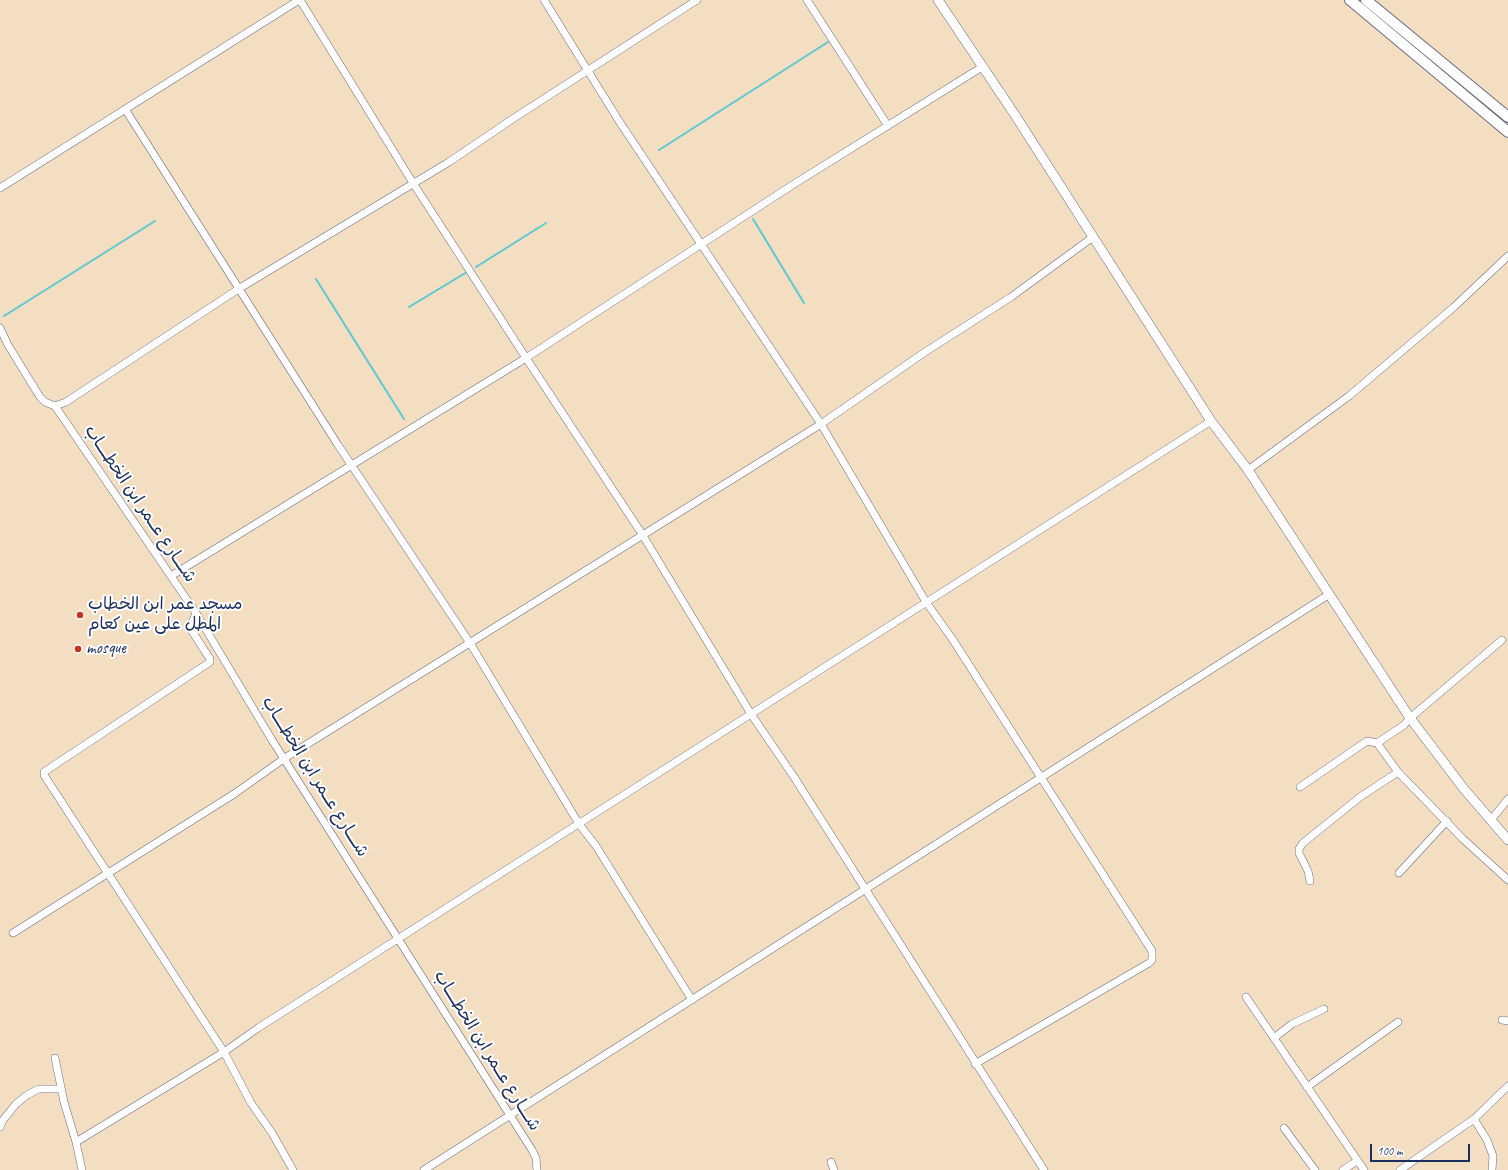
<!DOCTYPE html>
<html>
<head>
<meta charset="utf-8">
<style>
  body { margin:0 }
  #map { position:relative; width:1508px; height:1170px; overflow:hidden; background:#f3dec2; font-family:Caveat,sans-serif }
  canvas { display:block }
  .scale { position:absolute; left:1370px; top:1144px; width:100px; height:18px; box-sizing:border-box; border:2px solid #1b2f5e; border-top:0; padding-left:5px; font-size:12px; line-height:14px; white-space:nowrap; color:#1b2f5e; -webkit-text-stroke:3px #fff; paint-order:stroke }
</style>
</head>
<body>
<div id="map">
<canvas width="1508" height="1170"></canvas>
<div class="scale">100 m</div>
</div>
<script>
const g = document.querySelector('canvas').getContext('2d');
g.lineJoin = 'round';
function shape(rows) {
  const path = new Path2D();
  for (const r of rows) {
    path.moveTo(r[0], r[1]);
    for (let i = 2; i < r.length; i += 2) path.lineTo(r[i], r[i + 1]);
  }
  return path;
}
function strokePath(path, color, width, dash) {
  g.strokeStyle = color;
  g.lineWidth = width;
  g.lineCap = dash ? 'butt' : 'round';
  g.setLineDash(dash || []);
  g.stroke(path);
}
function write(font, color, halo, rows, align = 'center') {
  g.font = font + ' Caveat,"Playpen Sans Arabic",sans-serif';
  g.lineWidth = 4;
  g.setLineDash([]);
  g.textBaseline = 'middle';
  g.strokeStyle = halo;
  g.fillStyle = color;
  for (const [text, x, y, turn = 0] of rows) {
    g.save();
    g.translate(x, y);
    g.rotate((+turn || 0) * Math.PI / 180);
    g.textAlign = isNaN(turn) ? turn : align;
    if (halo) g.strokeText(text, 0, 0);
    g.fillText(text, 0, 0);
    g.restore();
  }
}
const stream = shape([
  [659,150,828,42],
  [753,219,804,303],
  [476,267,546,223],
  [316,279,404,419],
  [409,307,467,272],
  [4,316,155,221]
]);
const minor = shape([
  [300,0,413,183,526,358,642,534,751,714,794,777,1044,1170],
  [544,0,619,121,821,424,926,602,953,640,1152,951,1152,960,1149,963,975,1064],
  [807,0,888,126],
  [125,109,338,445,470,643,579,824,596,846,692,1000],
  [0,188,299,0],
  [0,328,8,345,40,397,45,402,55,406,66,402,240,288,449,162,514,118,697,0],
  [55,406,196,613,272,740,532,1150,536,1158,537,1170],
  [1248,470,1349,396,1454,307,1508,256],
  [171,576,526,358,794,184,982,67],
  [196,613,190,628,210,659,210,662,44,772,44,775,224,1052,251,1103,272,1133,293,1170],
  [1502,640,1410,718,1404,725,1377,743,1398,772,1463,839,1508,880],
  [1300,787,1367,741,1377,743],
  [1491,820,1508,799],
  [1399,873,1447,821],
  [1310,881,1308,871,1299,853,1299,849,1303,843,1360,797,1398,772],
  [13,933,234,794,285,758,821,424,925,352,1011,297,1093,237],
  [1246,997,1364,1170],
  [1502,1020,1508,1021],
  [1274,1038,1292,1024,1324,1009],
  [55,1058,64,1102,76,1142],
  [1307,1087,1398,1022],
  [1474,1119,1487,1140,1493,1156,1492,1170],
  [0,1127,3,1120,16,1104,27,1095,39,1089,61,1089],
  [1284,1128,1315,1170],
  [831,1162,834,1170],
  [82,1170,76,1142,224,1052,258,1028,1211,421],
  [424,1170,1328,595],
  [1343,1170,1357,1161],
  [1400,1170,1474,1119,1508,1086]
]);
const major = shape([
  [938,0,1015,115,1211,421,1248,470,1410,718,1464,789,1508,840]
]);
const highway = shape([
  [1350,0,1508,132],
  [1366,0,1508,117]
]);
const markers = [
  [80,615,4,"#c8321e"],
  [78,649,4,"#c8321e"]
];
const streetNames = [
  ["شــــارع عــمر ابن الخطــــاب",140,504,56],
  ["شــــارع عــمر ابن الخطــــاب",315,777,58],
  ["شــــارع عــمر ابن الخطــــاب",487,1051,58]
];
const poiNames = [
  ["مسجد عمر ابن الخطاب",88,605],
  ["المطل على عين كعام",88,625],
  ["mosque",86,649]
];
strokePath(stream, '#5bc8d1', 2);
strokePath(minor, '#676c81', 8);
strokePath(major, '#676c81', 10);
strokePath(highway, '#676c81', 12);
strokePath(minor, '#fff', 7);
strokePath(major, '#fff', 9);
strokePath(highway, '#fff', 10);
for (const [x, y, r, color] of markers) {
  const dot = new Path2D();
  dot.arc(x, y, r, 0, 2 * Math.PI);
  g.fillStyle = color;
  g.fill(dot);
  strokePath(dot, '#fff', 1.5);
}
write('17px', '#1b2f5e', '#fff', streetNames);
write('17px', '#1b2f5e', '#fff', poiNames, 'left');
</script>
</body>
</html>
